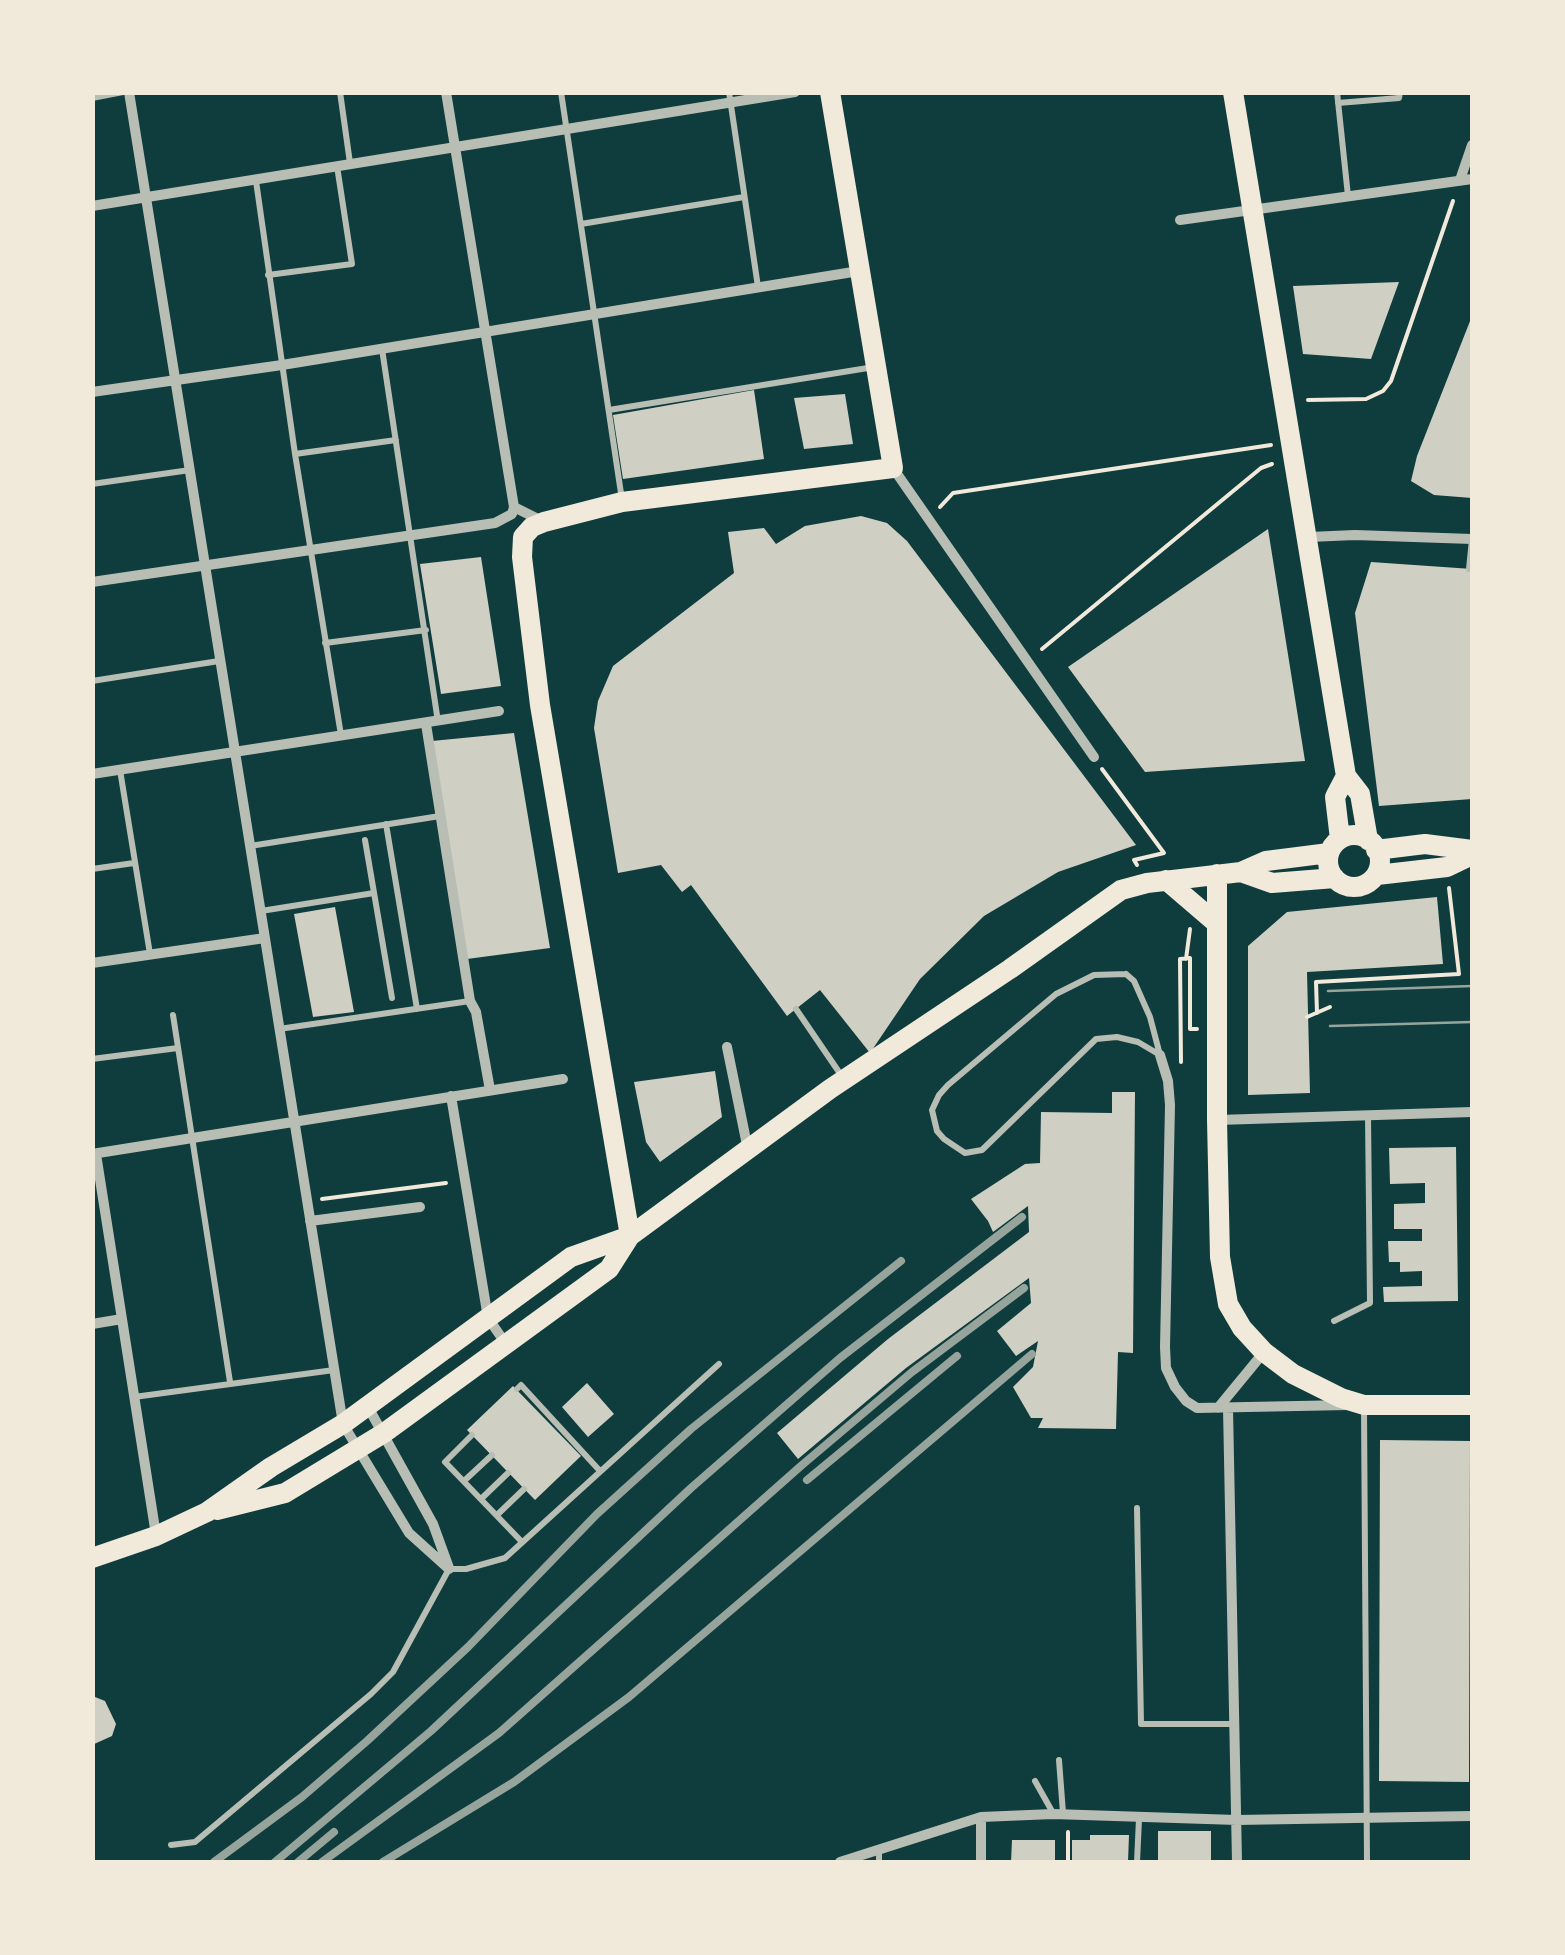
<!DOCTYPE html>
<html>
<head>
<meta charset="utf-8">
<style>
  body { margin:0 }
  #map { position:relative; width:1565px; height:1955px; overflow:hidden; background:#0f3d3e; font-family:Figtree,sans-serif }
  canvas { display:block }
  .frame { position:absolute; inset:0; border:95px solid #f1e9da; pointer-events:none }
</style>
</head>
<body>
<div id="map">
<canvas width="1565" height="1955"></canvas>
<div class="frame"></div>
</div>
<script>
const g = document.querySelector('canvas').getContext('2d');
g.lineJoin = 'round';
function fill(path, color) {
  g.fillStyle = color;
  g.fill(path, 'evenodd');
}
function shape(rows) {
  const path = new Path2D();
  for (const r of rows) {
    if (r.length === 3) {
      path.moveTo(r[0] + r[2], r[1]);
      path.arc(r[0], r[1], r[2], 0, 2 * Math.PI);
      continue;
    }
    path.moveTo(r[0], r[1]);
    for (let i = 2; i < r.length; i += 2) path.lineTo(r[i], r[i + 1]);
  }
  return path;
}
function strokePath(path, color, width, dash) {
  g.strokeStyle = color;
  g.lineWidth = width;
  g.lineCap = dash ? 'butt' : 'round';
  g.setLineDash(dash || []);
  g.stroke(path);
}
const building = shape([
  [1399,282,1371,359,1303,354,1293,286],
  [1472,316,1472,498,1434,495,1411,481,1417,456],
  [754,390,764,459,623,479,613,415],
  [845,394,853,444,804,449,794,398],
  [861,516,887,523,907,541,1136,845,1058,872,984,916,920,979,870,1053,820,990,787,1016,691,885,682,892,661,865,618,873,594,728,598,701,613,666,734,573,728,532,764,528,776,544,805,526],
  [1268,529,1305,761,1145,772,1068,667],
  [481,557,501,686,441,694,420,564],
  [1371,562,1472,569,1472,799,1379,806,1355,613],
  [514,733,550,948,467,959,432,741],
  [1437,897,1443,964,1307,972,1310,1093,1248,1095,1248,946,1287,912],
  [335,907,354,1012,313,1017,294,914],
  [715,1071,722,1117,660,1162,646,1142,634,1082],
  [1112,1092,1135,1092,1133,1353,1118,1352,1116,1429,1038,1428,1043,1418,1031,1418,1013,1387,1033,1367,1038,1341,1016,1356,997,1331,1031,1303,1029,1278,906,1368,798,1459,777,1433,888,1339,1029,1232,1028,1206,993,1232,988,1221,971,1199,1025,1164,1040,1163,1041,1112,1112,1113],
  [1456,1147,1458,1301,1384,1302,1383,1287,1422,1286,1422,1271,1400,1272,1400,1262,1389,1262,1388,1241,1422,1241,1422,1229,1394,1229,1394,1204,1425,1203,1425,1183,1390,1184,1389,1148],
  [587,1383,614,1414,588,1437,562,1407],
  [513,1386,581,1456,535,1500,467,1430],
  [1380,1440,1470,1441,1469,1782,1379,1781],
  [95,1697,105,1701,116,1724,112,1736,92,1745],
  [1158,1831,1211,1831,1211,1862,1158,1860],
  [1090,1835,1129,1835,1128,1862,1072,1862,1072,1840,1090,1840],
  [1012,1840,1055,1840,1055,1862,1011,1862]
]);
const path = shape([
  [1308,400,1366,399,1383,391,1391,381,1453,201],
  [940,507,953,493,1271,445],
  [1042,649,1261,468,1272,464],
  [1102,769,1164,853,1134,860,1137,865],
  [1186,959,1190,929],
  [1317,1013,1316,982,1459,974,1449,888],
  [1307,1017,1330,1007],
  [1181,1062,1180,959,1190,958,1190,1029,1197,1029],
  [322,1199,446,1183],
  [1068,1832,1068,1862]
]);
const service = shape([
  [340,92,350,163],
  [561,92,622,500],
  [729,92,758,287],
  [1337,92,1348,196],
  [92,98,123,92],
  [1338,103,1399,98,1400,92],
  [256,181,295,454,341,735],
  [581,224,744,197],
  [268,275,352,264,337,166],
  [382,349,438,722],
  [609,410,874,367],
  [295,454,396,440],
  [92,484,190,470],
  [1469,569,1472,539],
  [325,643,426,630],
  [92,681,219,661],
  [120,770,150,954],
  [386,824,417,1009],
  [365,840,392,998],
  [250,846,440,816],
  [92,869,134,863],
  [261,911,374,893],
  [1126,974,1134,981,1150,1017,1160,1055,1138,1042,1117,1037,1096,1039,982,1150,965,1153,944,1139,937,1131,932,1110,939,1095,948,1085,1056,994,1094,975,1126,974],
  [796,1009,841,1075],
  [173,1015,230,1382],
  [279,1029,470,1001],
  [92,1059,178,1048],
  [1334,1321,1370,1303,1368,1115],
  [517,1389,521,1385,600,1471],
  [134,1397,334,1370],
  [1364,1409,1367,1862],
  [472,1435,445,1462,522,1542],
  [464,1481,492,1455],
  [481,1499,508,1473],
  [1137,1508,1141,1724,1235,1724],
  [497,1515,524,1489],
  [1059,1760,1063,1813],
  [1035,1781,1053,1813],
  [171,1845,195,1842,371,1694,393,1672,449,1569,466,1569,505,1558,719,1364],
  [879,1862,879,1850],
  [1137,1862,1139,1819]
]);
const minor = shape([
  [129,92,343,1424,409,1533,449,1569],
  [446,92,514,507],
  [1460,180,1472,145],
  [92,206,795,92],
  [1180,220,1472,179],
  [92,392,282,365,859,271],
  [893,468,1094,757],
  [514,507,544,522],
  [1309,537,1355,535,1472,539],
  [92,582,495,523,512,514,514,507],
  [426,724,470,1001,476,1012,490,1090],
  [92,774,499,711],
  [92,963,265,938],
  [727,1047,748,1150],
  [1160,1055,1168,1081,1170,1105,1165,1347,1166,1368,1175,1387,1186,1401,1197,1408,1348,1405],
  [451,1096,488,1318,506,1344],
  [1218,1120,1472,1112],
  [92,1154,563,1079],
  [96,1154,156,1535],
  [310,1221,420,1207],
  [92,1324,122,1319],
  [368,1407,433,1524,449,1568],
  [1218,1408,1264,1352],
  [1228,1408,1237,1862],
  [840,1862,981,1817,1053,1814,1237,1820,1472,1816],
  [981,1862,981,1817]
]);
const primary = shape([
  [1233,92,1346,776,1360,794,1368,840],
  [1354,861,26],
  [1340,839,1335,797,1346,776],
  [1376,850,1425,844,1472,850],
  [1241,872,1272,883,1335,878],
  [1217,874,1217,1120,1220,1257,1228,1304,1242,1328,1264,1352,1293,1374,1341,1398,1364,1405,1472,1405],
  [1377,875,1447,867,1472,855],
  [1166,880,1215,922],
  [630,1236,540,705,522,557,523,537,532,527,544,522,622,502,893,468,830,92],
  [217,1510,285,1493,384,1433,609,1269,630,1236],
  [92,1558,156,1536,207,1512,271,1467,343,1424,571,1257,630,1236,830,1089,1010,969,1121,890,1147,883,1241,872,1266,861,1329,853]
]);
const tram = shape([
  [1328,991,1472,986],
  [1330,1026,1472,1022]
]);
const rail = shape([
  [807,1480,957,1356],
  [214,1862,302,1797,367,1741,468,1647,597,1514,691,1429,901,1261],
  [275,1862,431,1731,691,1488,840,1358,1022,1217],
  [298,1862,334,1832],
  [322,1862,499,1733,802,1465,912,1372,1024,1288],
  [383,1862,514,1782,629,1697,1032,1354]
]);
fill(building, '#cfcfc3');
strokePath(path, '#f1e9da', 4);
strokePath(service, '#b8beb3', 6);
strokePath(minor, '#b8beb3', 10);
strokePath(primary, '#f1e9da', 20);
strokePath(tram, '#97a49c', 2.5);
strokePath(rail, '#97a49c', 8);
</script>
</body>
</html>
